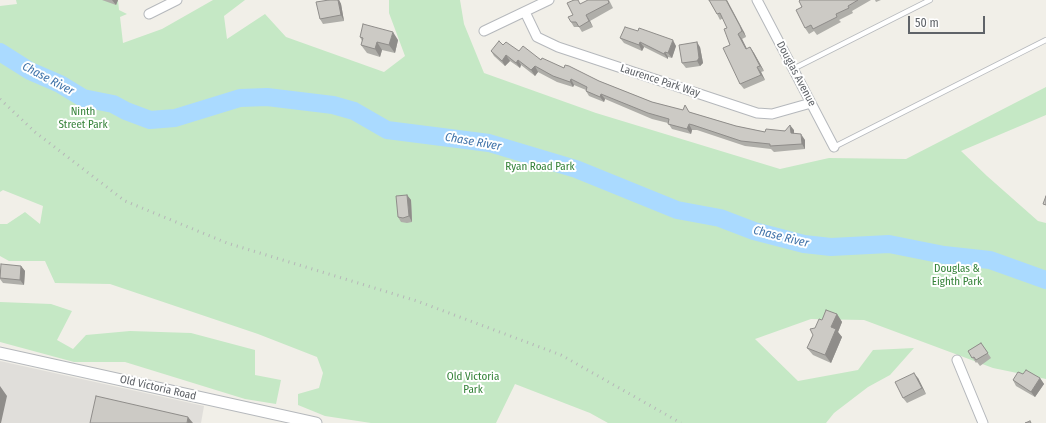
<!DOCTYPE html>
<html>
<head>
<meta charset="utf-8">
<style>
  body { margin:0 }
  #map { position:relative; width:1046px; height:423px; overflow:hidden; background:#f1efe8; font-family:"Fira Sans Condensed",sans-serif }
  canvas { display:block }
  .scale { position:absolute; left:908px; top:16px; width:77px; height:18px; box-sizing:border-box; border:2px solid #5f6368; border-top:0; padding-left:5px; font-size:12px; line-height:14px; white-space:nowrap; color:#5f6368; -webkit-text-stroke:3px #fff; paint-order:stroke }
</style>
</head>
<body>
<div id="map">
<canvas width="1046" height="423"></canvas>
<div class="scale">50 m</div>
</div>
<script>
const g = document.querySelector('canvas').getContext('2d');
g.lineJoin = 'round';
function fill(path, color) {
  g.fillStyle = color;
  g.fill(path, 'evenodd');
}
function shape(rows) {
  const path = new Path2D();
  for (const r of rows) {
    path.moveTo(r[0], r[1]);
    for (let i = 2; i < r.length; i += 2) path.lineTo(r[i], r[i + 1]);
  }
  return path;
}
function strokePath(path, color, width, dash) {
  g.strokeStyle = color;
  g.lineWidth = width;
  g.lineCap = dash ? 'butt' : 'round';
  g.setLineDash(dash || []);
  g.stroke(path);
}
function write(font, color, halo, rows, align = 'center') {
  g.font = font + ' "Fira Sans Condensed",sans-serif';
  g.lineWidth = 4;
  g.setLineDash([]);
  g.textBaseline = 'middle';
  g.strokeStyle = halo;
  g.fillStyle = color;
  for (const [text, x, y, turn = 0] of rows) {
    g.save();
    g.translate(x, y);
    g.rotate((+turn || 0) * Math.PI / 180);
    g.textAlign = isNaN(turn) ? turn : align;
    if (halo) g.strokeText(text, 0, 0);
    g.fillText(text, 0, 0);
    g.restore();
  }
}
const industrial = shape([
  [0,361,204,406,201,423,0,423]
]);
const green = shape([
  [16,0,118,0,119,10,127,14,120,17,123,43,162,29,213,0,245,0,224,16,227,39,265,14,286,37,384,72,405,56,389,13,389,0,460,0,464,24,484,73,596,113,780,169,829,158,906,159,1046,87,1046,115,961,151,987,176,1038,221,1046,223,1046,379,993,368,864,320,811,319,755,339,798,381,858,370,873,350,914,348,890,375,868,387,834,413,826,423,608,423,590,413,515,384,496,423,371,423,325,416,298,405,298,394,319,388,323,373,317,357,258,334,110,284,55,283,45,261,9,261,0,256,0,224,7,224,25,212,40,224,43,206,3,190,0,192,0,6,17,4],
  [0,302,51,304,72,311,57,340,73,349,86,335,130,331,191,333,255,350,255,375,281,380,276,404,245,399,125,362,74,362,0,342]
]);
const river = shape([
  [0,52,30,71,60,84,83,98,113,104,126,111,150,120,175,118,240,98,267,97,333,105,354,111,387,130,489,143,576,169,677,210,720,218,754,231,804,244,831,247,889,244,944,255,990,260,1046,280]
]);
const service = shape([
  [793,69,930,0],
  [834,147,1046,40]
]);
const minor = shape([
  [757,0,834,147],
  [525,12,537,37,558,47,757,113,772,114,811,103],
  [149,14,177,0],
  [484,31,549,0],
  [957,360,983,423]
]);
const tertiary = shape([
  [0,353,316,423]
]);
const rail = shape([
  [0,99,35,132,125,201,227,243,417,301,561,355,681,423]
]);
const wall = shape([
  [102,0,118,0,116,5],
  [329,0,339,0,341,4,344,21,323,24,320,19],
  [609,0,613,8,590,21,593,27,582,32,579,27,574,27,571,22,573,15],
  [709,0,744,32,746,37,742,39,747,49,750,47,754,53,764,71,761,72,765,80,744,89,740,84,730,45,727,28,723,18,720,20,717,14],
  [800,0,871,0,852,11,853,13,839,20,841,22,817,35,814,31,809,34,805,28],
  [875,0,881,0,876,2],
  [638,31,676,46,672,58,668,57,668,59,644,47,642,51,624,43,620,38],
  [360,37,398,40,395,53,382,50,380,57,367,53,361,45,362,41],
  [503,45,599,81,652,102,689,112,736,126,765,132,794,130,794,133,805,140,805,149,774,152,771,149,745,146,697,130,692,130,691,134,672,129,668,123,652,119,605,99,604,102,589,96,586,91,586,90,574,85,573,87,557,82,538,72,535,76,521,65,520,68,510,61,505,66,494,56,491,51],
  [700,47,703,63,700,66,686,68,682,63],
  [407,195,411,200,412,222,407,223,401,222,398,217],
  [21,266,25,271,24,285,3,283,0,279,0,271],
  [837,314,842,322,838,332,842,337,831,363,813,355,807,348,813,335,815,328],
  [981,343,991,358,980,366,977,362,976,363,968,351],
  [1023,374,1040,378,1044,384,1035,397,1016,386,1013,380],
  [918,378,926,394,907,403,903,398]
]);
const shadedWall = shape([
  [112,0,118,0,116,5],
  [338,0,339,0,341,4,344,21,341,15],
  [726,0,727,0,744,32,746,37,742,31],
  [586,15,590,21,593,27,589,21],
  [393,32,398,40,395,53,389,45],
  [738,34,742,39,750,55,746,49],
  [673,40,676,46,672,58,668,53],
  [377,42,382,50,380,57,375,49],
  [640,42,644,47,642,51,639,45],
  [697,42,700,47,703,63,700,66,697,61],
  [750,47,754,53,764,71,760,66],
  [665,52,668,57,668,59,664,54],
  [506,55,510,61,505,66,502,61],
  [518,60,521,65,520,68,516,63],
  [535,66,538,72,535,76,531,70],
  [757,67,761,72,765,80,761,75],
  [571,79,574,85,573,87,570,82],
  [601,94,605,99,604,102,600,97],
  [689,124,692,130,691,134,687,129],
  [790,125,794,130,794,138,791,133],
  [801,134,805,140,805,149,802,144],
  [407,195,411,200,412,222,409,216],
  [21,266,25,271,24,285,20,280],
  [837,314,842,322,838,332,842,337,831,363,825,355,831,327],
  [914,373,918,378,926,394,922,388],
  [1040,378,1044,384,1035,397,1031,392],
  [0,386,7,396,1,423,0,423],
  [188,417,193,423,187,423]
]);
const building = shape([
  [329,0,338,0,341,15,320,19,316,2,329,0],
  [574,0,578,0,580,4,588,0,608,0,609,3,586,15,589,21,579,27,576,22,571,22,568,17,573,15,567,3,574,0],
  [709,0,726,0,740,26,742,31,738,34,746,49,750,47,760,66,757,67,761,75,740,84,723,48,730,45,724,29,727,28,720,13,717,14,709,0],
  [800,0,858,0,848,6,849,8,836,14,837,17,813,29,811,25,805,28,796,10,802,7,799,1,800,0],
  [363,24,393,32,389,45,377,42,375,49,361,45,363,38,360,37,363,24],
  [625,27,638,31,639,28,673,40,668,53,665,52,664,54,640,42,639,45,620,38,625,27],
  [499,41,503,45,506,42,519,51,523,46,541,60,542,58,564,68,565,65,569,66,599,81,652,102,683,110,685,105,689,112,736,126,765,132,766,129,785,131,790,125,791,133,801,134,802,144,770,146,770,144,741,141,693,125,689,124,687,129,668,124,669,119,648,113,601,94,600,97,586,91,587,87,571,79,570,82,553,76,535,66,531,70,518,60,516,63,506,55,502,61,491,51,499,41],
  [697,42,699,58,697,61,682,63,679,45,697,42],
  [407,195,409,216,403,218,398,217,396,196,407,195],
  [1046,196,1046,205,1043,204,1046,196],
  [1,264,21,266,20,280,0,278,1,264],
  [826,310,837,314,831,327,836,329,825,355,807,348,813,335,810,329,815,328,819,319,822,320,826,310],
  [981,343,988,353,976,360,974,357,972,358,968,351,981,343],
  [1026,370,1040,378,1031,392,1013,380,1018,372,1023,374,1026,370],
  [914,373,922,388,903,398,895,382,914,373],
  [96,396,188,417,187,423,90,423,96,396],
  [1030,421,1031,423,1025,423,1030,421]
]);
const streetNames = [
  ["Douglas Avenue",796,74,62],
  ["Laurence Park Way",660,81,18],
  ["Old Victoria Road",158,388,13]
];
const parkNames = [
  ["Ninth",83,112],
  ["Street Park",83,125],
  ["Ryan Road Park",540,167],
  ["Douglas &",957,269],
  ["Eighth Park",957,282],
  ["Old Victoria",473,377],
  ["Park",473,390]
];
const waterNames = [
  ["Chase River",48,79,28],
  ["Chase River",473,142,10],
  ["Chase River",781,237,14]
];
fill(industrial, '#e0deda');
fill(green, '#c5e8c5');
strokePath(river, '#aadaff', 18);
strokePath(service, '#b5b8bc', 6);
strokePath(minor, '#b5b8bc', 11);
strokePath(tertiary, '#b5b8bc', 13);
strokePath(service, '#fff', 4.5);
strokePath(minor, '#fff', 9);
strokePath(tertiary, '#fff', 11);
strokePath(rail, '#b6b7b8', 3, [1, 5]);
fill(wall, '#afaea9');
fill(shadedWall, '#8f8d8a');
fill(building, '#cccac5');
strokePath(building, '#8f8d8a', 1);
write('11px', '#5f6368', '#fff', streetNames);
write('11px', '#348238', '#fff', parkNames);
write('italic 12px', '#4174aa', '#fff', waterNames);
</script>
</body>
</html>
